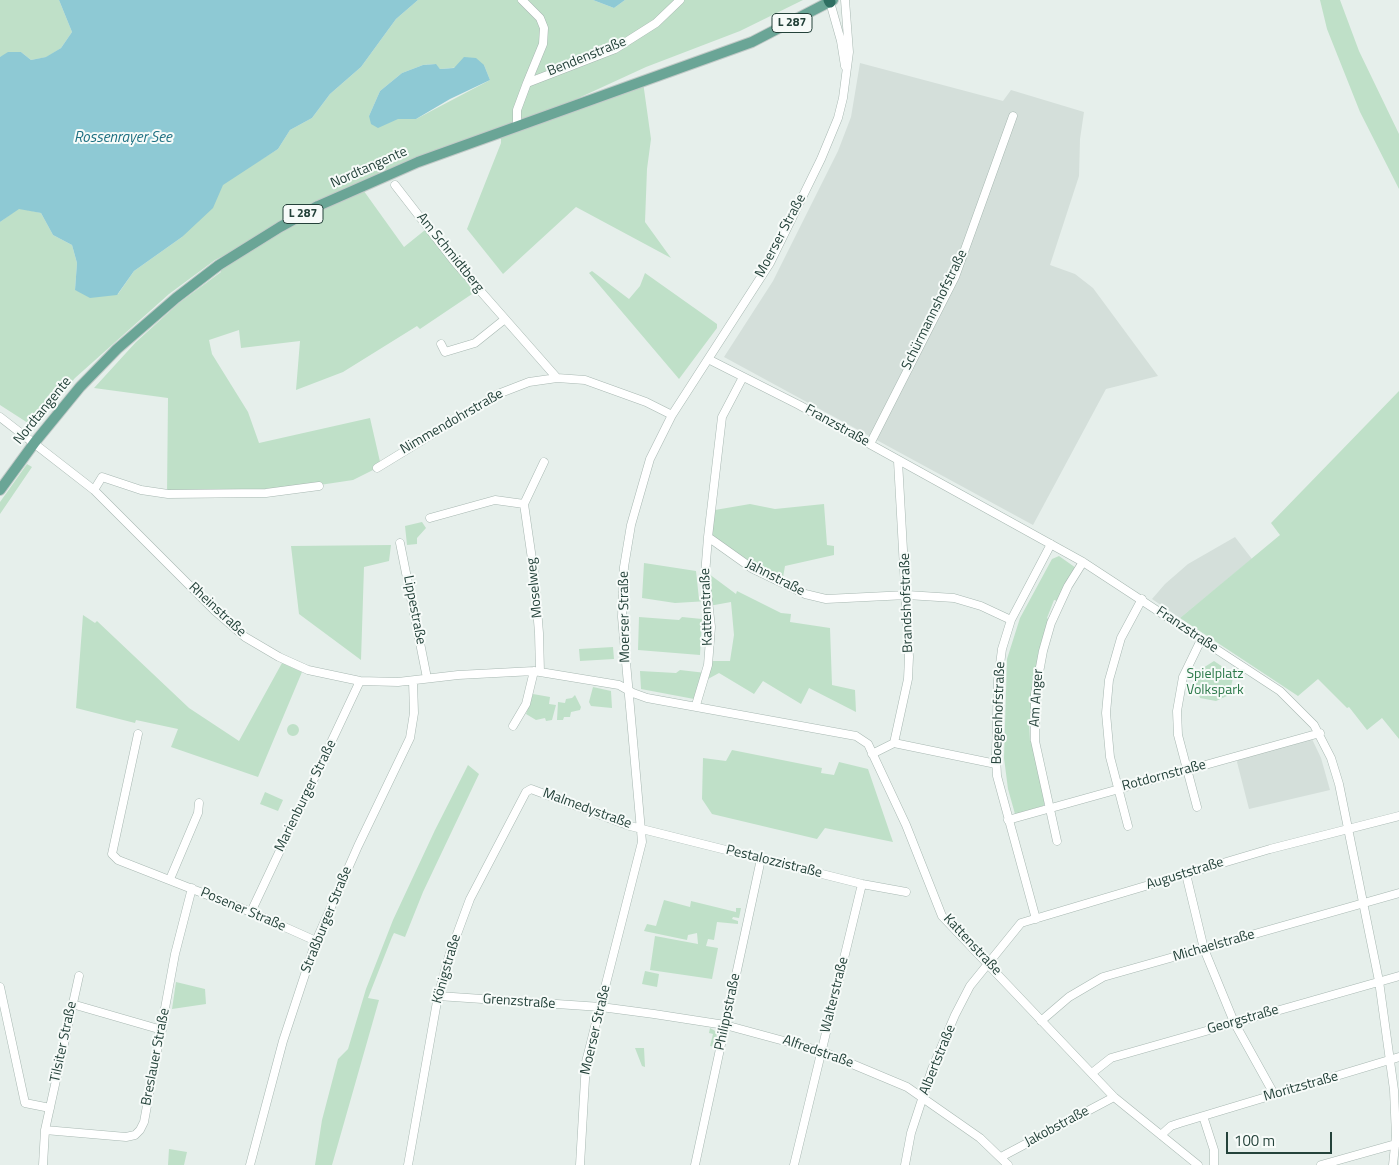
<!DOCTYPE html>
<html>
<head>
<meta charset="utf-8">
<style>
  body { margin:0 }
  #map { position:relative; width:1399px; height:1165px; overflow:hidden; background:#e6efeb; font-family:"Titillium Web",sans-serif }
  canvas { display:block }
  .scale { position:absolute; left:1226px; top:1132px; width:106px; height:22px; box-sizing:border-box; border:2px solid #24423a; border-top:0; padding-left:6px; font-size:15px; line-height:18px; white-space:nowrap; color:#24423a; -webkit-text-stroke:4px #f7fbf9; paint-order:stroke }
</style>
</head>
<body>
<div id="map">
<canvas width="1399" height="1165"></canvas>
<div class="scale">100 m</div>
</div>
<script>
const g = document.querySelector('canvas').getContext('2d');
g.lineJoin = 'round';
function fill(path, color) {
  g.fillStyle = color;
  g.fill(path, 'evenodd');
}
function shape(rows) {
  const path = new Path2D();
  for (const r of rows) {
    if (r.length === 3) {
      path.moveTo(r[0] + r[2], r[1]);
      path.arc(r[0], r[1], r[2], 0, 2 * Math.PI);
      continue;
    }
    path.moveTo(r[0], r[1]);
    for (let i = 2; i < r.length; i += 2) path.lineTo(r[i], r[i + 1]);
  }
  return path;
}
function strokePath(path, color, width, dash) {
  g.strokeStyle = color;
  g.lineWidth = width;
  g.lineCap = dash ? 'butt' : 'round';
  g.setLineDash(dash || []);
  g.stroke(path);
}
function write(font, color, halo, rows, align = 'center') {
  g.font = font + ' "Titillium Web",sans-serif';
  g.lineWidth = 4;
  g.setLineDash([]);
  g.textBaseline = 'middle';
  g.strokeStyle = halo;
  g.fillStyle = color;
  for (const [text, x, y, turn = 0] of rows) {
    g.save();
    g.translate(x, y);
    g.rotate((+turn || 0) * Math.PI / 180);
    g.textAlign = isNaN(turn) ? turn : align;
    if (halo) g.strokeText(text, 0, 0);
    g.fillText(text, 0, 0);
    g.restore();
  }
}
const built = shape([
  [860,63,1003,101,1011,90,1084,112,1080,139,1079,176,1050,265,1075,274,1093,288,1158,376,1106,389,1033,525,724,357,773,281,838,151,851,117],
  [1235,537,1252,559,1180,618,1152,599,1165,584,1188,564],
  [1312,739,1321,758,1330,790,1249,809,1237,762,1239,758]
]);
const green = shape([
  [0,0,59,0,72,32,61,48,47,57,31,60,21,52,0,57],
  [418,0,593,0,614,8,625,0,803,0,740,31,646,67,533,119,643,82,651,139,647,169,645,222,671,258,576,207,503,274,467,229,501,143,501,131,361,187,404,247,425,230,475,292,420,329,417,326,343,372,296,390,300,341,241,348,239,330,209,340,212,354,248,412,259,443,370,418,381,466,353,480,273,492,167,494,168,398,94,388,136,342,179,303,221,272,219,265,272,231,215,260,169,294,75,378,37,422,28,423,0,405,0,222,19,208,41,213,53,235,72,245,77,263,75,290,118,294,134,271,182,237,223,183,278,149,290,130,312,118,330,94,361,67,396,19],
  [435,64,440,69,484,65,490,80,416,119,369,116,380,91,402,73,423,65],
  [1320,0,1340,0,1359,51,1399,134,1399,189,1360,112,1327,29],
  [592,271,629,299,640,286,645,273,717,324,717,328,679,379,589,273],
  [1399,391,1399,739,1382,718,1367,730,1349,707,1347,708,1318,679,1298,696,1180,618,1280,535,1271,523],
  [27,464,32,467,0,514,0,502],
  [750,504,775,509,824,504,827,545,834,546,834,555,785,566,782,583,711,540,715,510],
  [422,522,426,528,417,538,417,544,407,545,405,526],
  [391,545,389,561,364,567,361,660,299,614,291,546],
  [1059,556,1076,568,1058,601,1054,600,1047,618,1050,620,1038,659,1033,692,1032,720,1029,720,1030,741,1033,741,1046,802,1043,806,1015,814,1008,789,1004,758,1007,659,1020,618,1052,559],
  [644,563,696,571,699,599,708,601,705,571,736,594,737,591,781,613,791,614,790,622,830,628,832,685,855,690,856,712,809,688,801,704,763,681,754,694,719,673,708,679,712,661,730,661,734,635,731,602,709,606,708,601,675,603,642,598],
  [83,615,95,623,97,621,189,708,239,741,282,663,302,672,258,777,171,747,178,729,136,720,135,723,76,708],
  [639,617,679,620,682,617,702,619,700,655,638,650],
  [613,647,614,659,580,661,579,649],
  [1214,661,1232,673,1233,678,1229,695,1216,701,1200,698,1196,685,1197,679,1203,668],
  [680,670,706,673,694,699,641,689,640,671,676,673],
  [593,687,611,691,612,708,591,706,589,702],
  [533,694,550,697,549,704,556,705,552,720,546,721,545,718,536,720,526,714],
  [575,695,581,707,580,710,571,712,570,717,564,717,563,720,557,720,558,702,565,703,566,699,572,698],
  [293,730,6],
  [732,750,822,768,821,773,834,775,839,762,868,769,893,842,825,828,817,839,712,814,702,799,703,758,726,761],
  [468,765,479,774,423,892,405,937,394,933,392,937,368,998,379,1000,332,1165,315,1165,322,1120,338,1059,348,1049,366,989,393,920,435,830],
  [265,792,283,800,278,811,260,804],
  [664,900,690,907,691,901,736,912,736,908,741,908,739,918,733,917,732,919,738,921,738,924,717,922,714,940,708,939,706,946,718,948,712,979,650,970,655,936,698,944,697,933,688,935,687,940,644,931,647,924,656,926],
  [645,971,659,974,657,987,642,984],
  [176,982,205,989,206,1004,172,1009],
  [710,1028,717,1032,715,1047,710,1046,713,1034,709,1033],
  [635,1048,644,1048,645,1067,642,1066],
  [169,1149,187,1152,184,1165,168,1165]
]);
const water = shape([
  [59,0,418,0,396,19,361,67,330,94,312,118,290,130,278,149,223,185,213,208,182,237,134,271,117,295,90,298,75,290,77,263,72,245,53,235,41,213,19,209,0,222,0,57,8,52,21,52,31,60,46,57,61,48,72,32],
  [593,0,625,0,614,8],
  [464,57,476,58,484,65,490,80,450,99,416,119,398,119,378,128,371,124,369,116,380,91,402,73,423,65,436,64,440,69,454,68]
]);
const minor = shape([
  [522,0,540,18,544,28,543,44,527,83],
  [830,2,841,41,845,66],
  [517,126,517,110,527,83,615,49,656,23,680,0],
  [395,185,454,261,557,378],
  [441,344,445,352,475,343,505,319],
  [708,359,799,405,1083,562,1280,691,1314,725,1331,758,1339,784,1379,981,1394,1090,1396,1136,1393,1165],
  [743,377,722,417,708,537,753,569,805,594,826,599,907,595,954,598,981,606,1011,620],
  [0,417,94,490,214,610,245,637,279,657,308,670,360,681,398,682,458,675,534,671,619,685,633,693,647,698,856,736,868,744,906,825,942,916,1114,1097,1198,1165],
  [870,444,955,277,1013,116],
  [377,468,498,394,529,382,557,378,585,380,646,402,672,415],
  [94,490,102,477,141,490,168,494,266,493,319,486],
  [430,518,495,500,524,504],
  [400,543,427,678],
  [540,672,539,633,534,573,524,504,544,462],
  [696,705,708,665,711,627,705,575,708,537],
  [513,726,526,704,534,671],
  [138,734,112,854,118,860,251,912,316,941],
  [894,743,908,679,909,657,898,461],
  [872,754,894,743,996,764],
  [1197,807,1178,735,1177,711,1183,677,1201,640],
  [1008,820,1320,733],
  [1128,826,1110,757,1106,713,1109,680,1121,638,1142,599],
  [1057,841,1035,741,1035,694,1043,651,1051,623,1068,586,1083,562],
  [1186,874,1204,949,1234,1022,1274,1094],
  [170,879,198,813,199,803],
  [251,912,360,681],
  [1036,919,997,776,996,756,998,680,1002,649,1011,620,1051,544],
  [0,987,25,1103,50,1108],
  [438,996,601,1007,654,1014,725,1025,821,1051,907,1087,980,1138,1008,1165],
  [72,1004,162,1030],
  [1041,1021,1069,997,1103,977,1399,893],
  [1092,1073,1111,1058,1399,976],
  [1203,1116,1214,1150,1214,1165],
  [45,1130,126,1137,135,1135,140,1130,144,1122,175,954,192,888],
  [1161,1135,1171,1126,1180,1123,1399,1057],
  [1001,1157,1114,1097],
  [43,1165,45,1130,79,976],
  [250,1165,283,1041,316,941,358,846,410,738,414,713,413,681],
  [408,1165,438,996,450,953,470,899,526,792,531,789,630,826,862,884,906,892],
  [580,1165,586,1062,642,842,622,617,624,567,631,525,650,459,672,415,770,263,821,159,838,118,843,98,849,52,845,0],
  [695,1165,761,859],
  [794,1165,862,884],
  [905,1165,911,1133,932,1069,955,1015,970,986,1021,923,1270,849,1399,816],
  [1321,1165,1399,1143]
]);
const major = shape([
  [0,490,35,442,80,387,117,349,176,298,219,265,280,227,318,206,418,162,752,42,833,0]
]);
const highway = shape([
  [829,0,830,2]
]);
const shields = [
  [792,23,40],
  [303,214,40]
];
const shieldNames = [
  ["L 287",792,23],
  ["L 287",303,214]
];
const streetNames = [
  ["Bendenstraße",587,57,-22],
  ["Nordtangente",369,168,-24],
  ["Moerser Straße",781,236,-62],
  ["Am Schmidtberg",450,253,51],
  ["Schürmannshofstraße",935,310,-64],
  ["Nordtangente",43,411,-51],
  ["Nimmendohrstraße",452,422,-30],
  ["Franzstraße",837,426,29],
  ["Jahnstraße",775,578,27],
  ["Moselweg",535,588,-96],
  ["Brandshofstraße",907,603,-92],
  ["Kattenstraße",707,607,-92],
  ["Rheinstraße",217,610,43],
  ["Lippestraße",414,610,79],
  ["Moerser Straße",625,617,-91],
  ["Franzstraße",1187,630,34],
  ["Am Anger",1037,698,-86],
  ["Boegenhofstraße",999,713,-88],
  ["Rotdornstraße",1164,776,-15],
  ["Marienburger Straße",306,796,-64],
  ["Malmedystraße",587,809,20],
  ["Pestalozzistraße",774,862,14],
  ["Auguststraße",1185,874,-17],
  ["Posener Straße",243,910,23],
  ["Straßburger Straße",327,920,-68],
  ["Kattenstraße",972,945,47],
  ["Michaelstraße",1214,946,-16],
  ["Königstraße",447,969,-74],
  ["Walterstraße",835,995,-76],
  ["Grenzstraße",519,1002,4],
  ["Philippstraße",728,1012,-78],
  ["Georgstraße",1243,1020,-16],
  ["Moerser Straße",596,1030,-77],
  ["Tilsiter Straße",64,1042,-78],
  ["Alfredstraße",818,1052,19],
  ["Breslauer Straße",156,1057,-79],
  ["Albertstraße",938,1060,-68],
  ["Moritzstraße",1301,1087,-16],
  ["Jakobstraße",1057,1127,-28]
];
const parkNames = [
  ["Spielplatz",1215,675],
  ["Volkspark",1215,691]
];
const waterNames = [
  ["Rossenrayer See",123,138]
];
fill(built, '#d4dfda');
fill(green, '#bfe0c8');
fill(water, '#8ec9d4');
strokePath(minor, '#a8b8b2', 9);
strokePath(major, '#c2cac8', 12);
strokePath(highway, '#c2cac8', 13);
strokePath(minor, '#fff', 8);
strokePath(major, '#6aa596', 10);
strokePath(highway, '#2f6f62', 11);
for (const [x, y, w] of shields) {
  const box = new Path2D();
  box.roundRect(x - w / 2, y - 9.5, w, 19, 4);
  g.fillStyle = '#f7fbf9';
  g.fill(box);
  strokePath(box, '#24423a', 1);
}
write('bold 12px', '#24423a', null, shieldNames);
write('14px', '#24423a', '#f7fbf9', streetNames);
write('14px', '#2d7a4b', '#f7fbf9', parkNames);
write('italic 15px', '#1c6f80', '#f7fbf9', waterNames);
</script>
</body>
</html>
